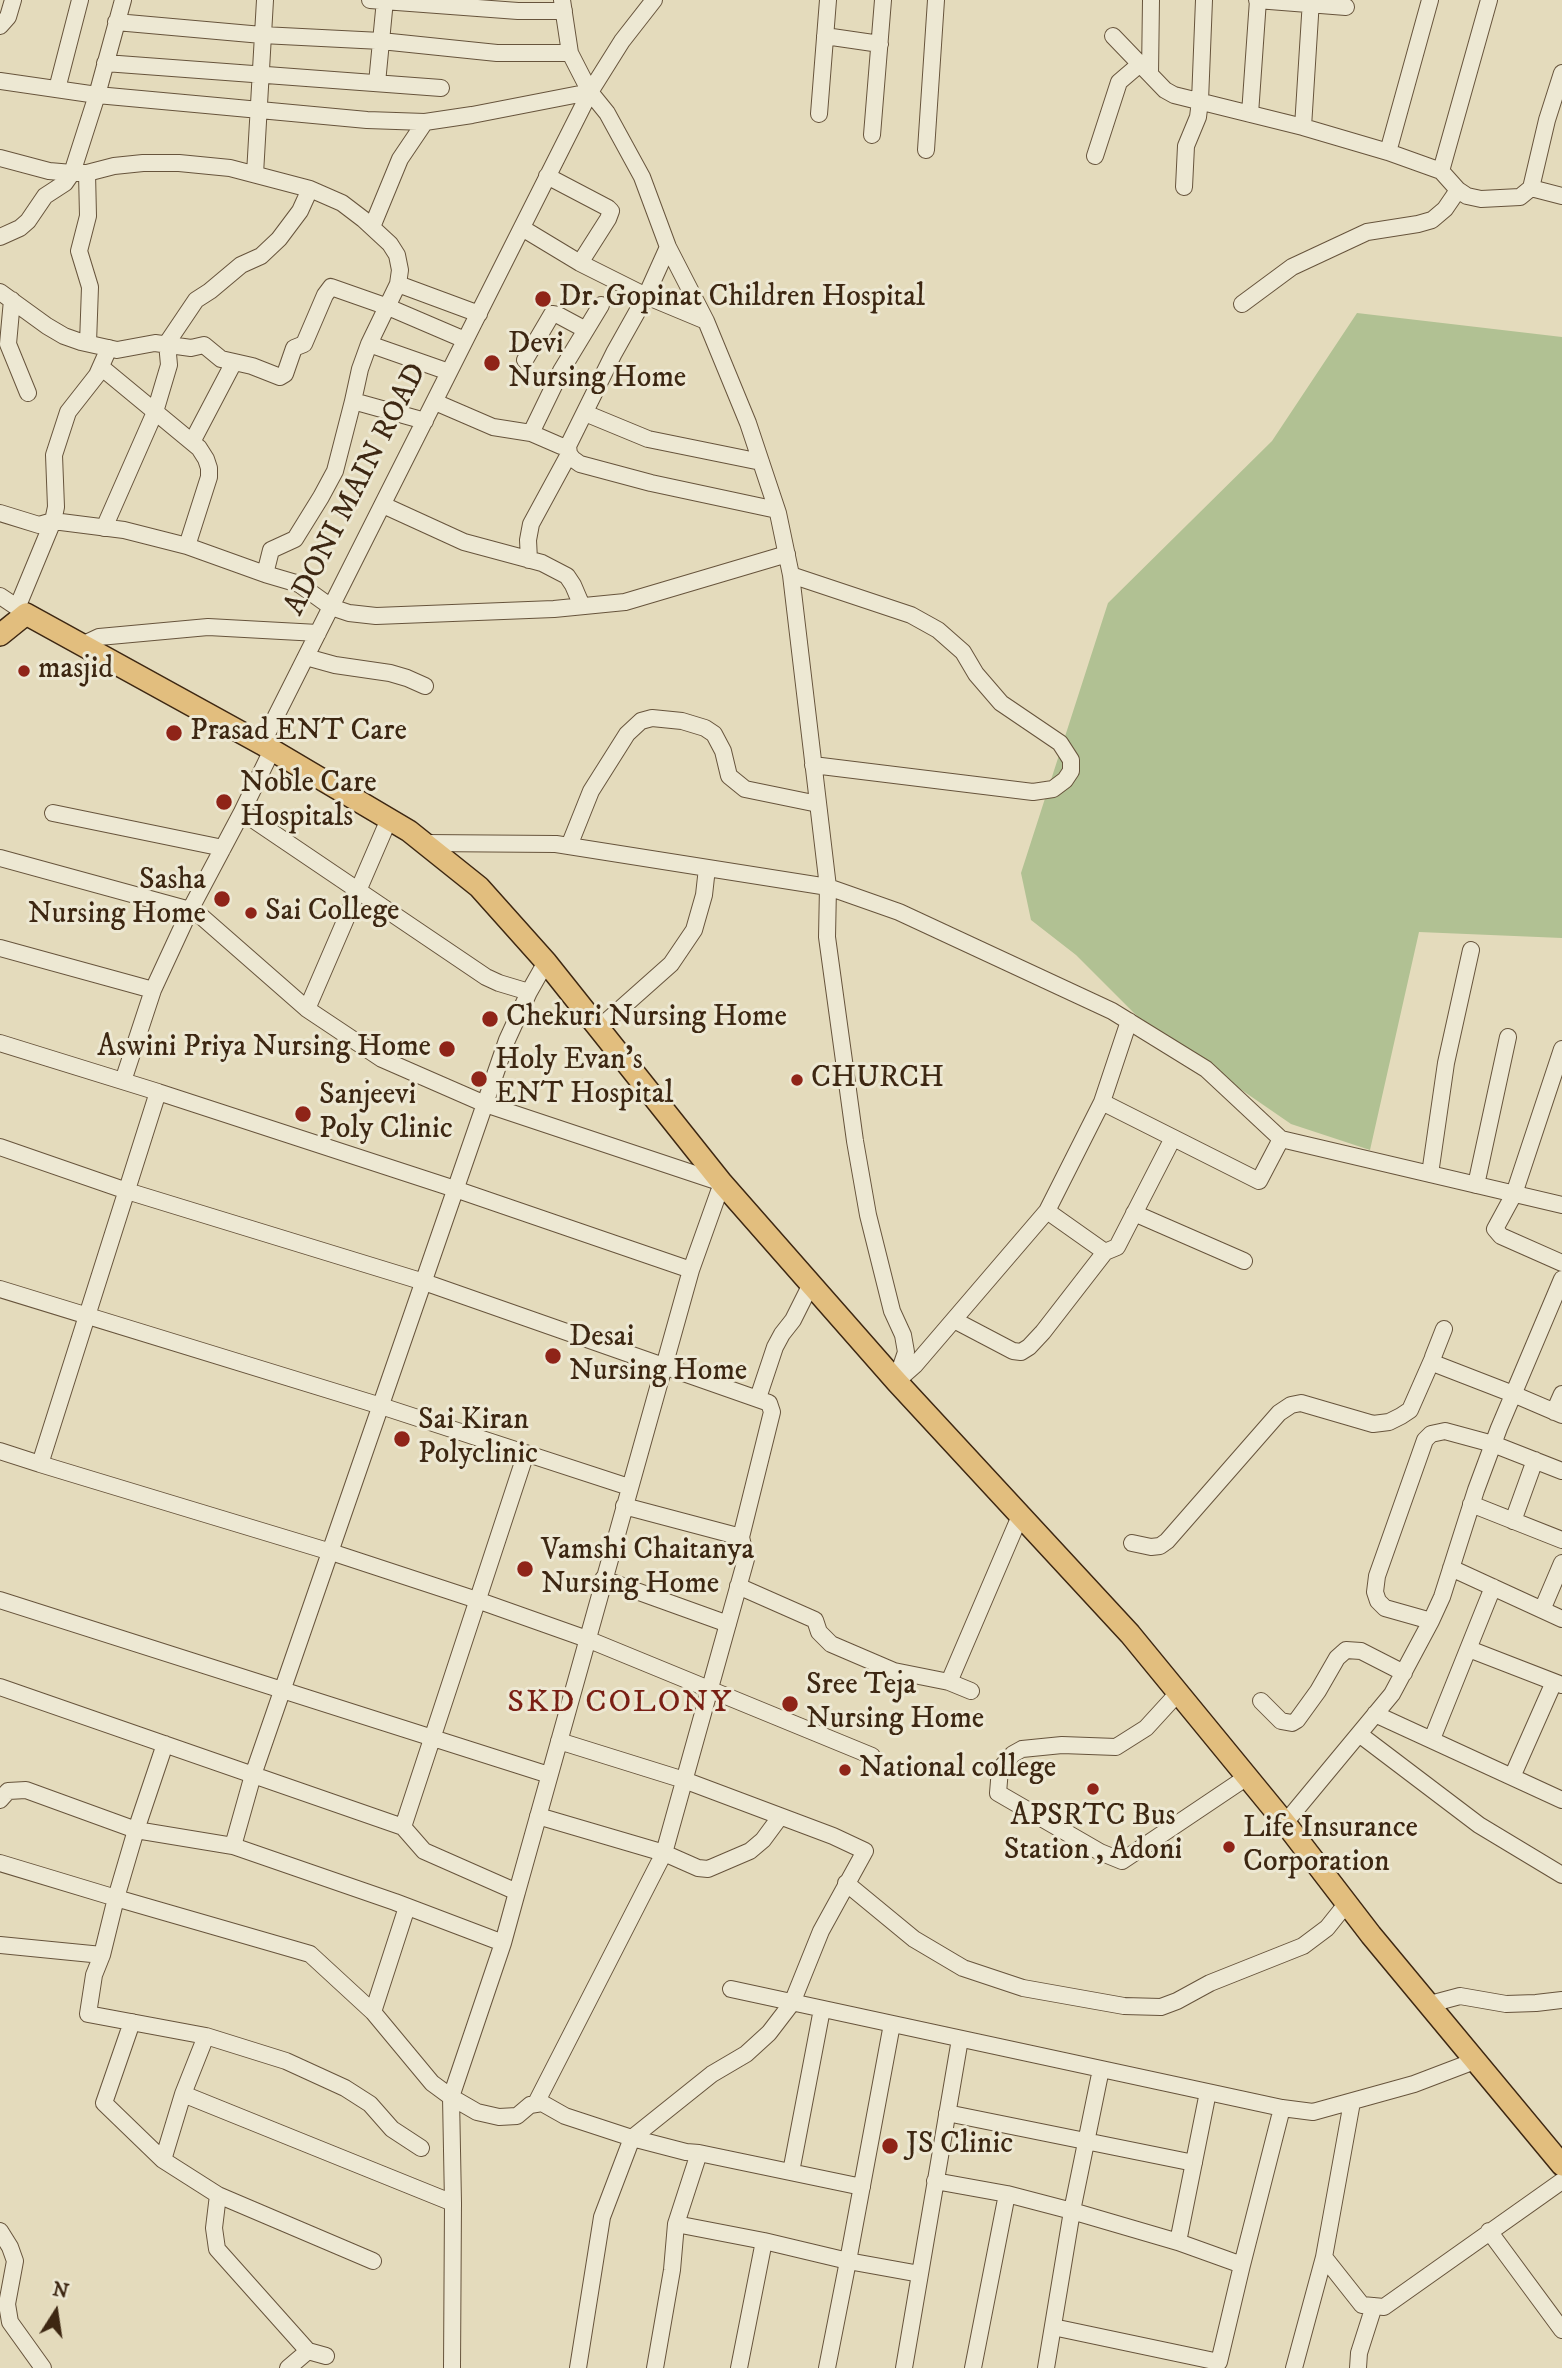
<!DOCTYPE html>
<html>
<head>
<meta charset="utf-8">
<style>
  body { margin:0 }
  #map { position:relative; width:1562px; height:2368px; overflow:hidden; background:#e4dbbc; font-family:"IM FELL DW Pica",serif }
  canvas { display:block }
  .north { position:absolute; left:21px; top:2277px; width:70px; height:70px; -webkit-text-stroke:5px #ede8d3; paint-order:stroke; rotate:12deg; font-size:19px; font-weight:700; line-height:28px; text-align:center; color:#3d2712 }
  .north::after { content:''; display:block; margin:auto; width:24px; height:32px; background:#3d2712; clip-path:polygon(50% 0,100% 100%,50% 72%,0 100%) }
</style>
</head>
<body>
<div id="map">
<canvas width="1562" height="2368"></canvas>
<div class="north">N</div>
</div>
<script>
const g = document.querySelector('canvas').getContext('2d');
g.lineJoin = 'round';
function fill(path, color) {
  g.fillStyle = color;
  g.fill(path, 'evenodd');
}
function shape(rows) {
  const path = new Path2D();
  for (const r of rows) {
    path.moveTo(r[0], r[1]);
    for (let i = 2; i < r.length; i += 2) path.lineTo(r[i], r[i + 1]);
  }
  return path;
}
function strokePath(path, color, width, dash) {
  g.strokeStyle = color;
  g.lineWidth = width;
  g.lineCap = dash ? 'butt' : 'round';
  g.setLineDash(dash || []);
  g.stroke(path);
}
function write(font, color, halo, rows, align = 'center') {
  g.font = font + ' "IM FELL DW Pica",serif';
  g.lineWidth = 6;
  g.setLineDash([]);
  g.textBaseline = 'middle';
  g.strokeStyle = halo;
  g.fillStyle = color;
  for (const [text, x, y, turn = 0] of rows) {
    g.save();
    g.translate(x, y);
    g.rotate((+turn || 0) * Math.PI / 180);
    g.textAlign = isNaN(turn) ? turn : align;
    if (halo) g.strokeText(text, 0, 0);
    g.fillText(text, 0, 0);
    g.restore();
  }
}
const green = shape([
  [1357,313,1562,337,1562,938,1419,932,1370,1150,1291,1124,1143,1022,1076,955,1031,920,1021,873,1108,603,1272,441]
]);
const minor = shape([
  [370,0,518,11,564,11],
  [562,0,570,53,590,92],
  [1257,0,1346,7],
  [116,22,262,35,381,41,497,53,570,53],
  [0,26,8,17,13,0],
  [825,36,880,44],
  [1113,36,1165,90,1174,95,1303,127,1388,152,1441,171,1458,190,1467,196,1481,199,1520,197,1531,188],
  [105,63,441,88],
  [1562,73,1547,120,1531,188,1562,196],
  [1150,74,1151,0],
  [0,81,97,95,206,105,367,120,425,122,472,115,590,92,607,113,642,177,668,247,706,321,748,423,778,513,791,575,828,887,827,937,855,1141,868,1215,892,1311,903,1335,906,1352,896,1381],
  [377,83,385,0],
  [57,89,80,0],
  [819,114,828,0],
  [1250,114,1258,0],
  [1303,127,1311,0],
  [872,135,883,0],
  [926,150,936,0],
  [1388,152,1430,0],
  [1095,156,1119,82,1140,64],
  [0,158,49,171,72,173,87,173,114,166,143,163,179,163,230,168,310,189,342,203,363,219,390,244,397,255,400,270,398,284,369,344,360,369,353,401,425,421],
  [1441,171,1489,0],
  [87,173,88,216,79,251,90,287,88,343],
  [255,174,265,0],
  [547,176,608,208,611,211,608,219,580,263],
  [1184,187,1186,146,1198,117,1200,101,1204,0],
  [372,227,400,159,425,122],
  [522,228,580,263,646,296,706,321],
  [0,237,20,228,28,221,45,196,65,183,72,173,97,95,123,0],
  [398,284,479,314],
  [0,292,47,326,64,336,81,342,117,350,155,343,191,348,204,345,221,359,252,366,280,377,285,374,294,348,304,344,325,295,331,287,388,307,465,340],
  [12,300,8,344,28,393],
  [1242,304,1292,267,1367,232,1418,224,1432,220,1445,209,1458,190],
  [369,344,449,372],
  [525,360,552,314,558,315,586,330],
  [101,367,199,448,206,459,209,468,209,477,187,546],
  [353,401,335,471,321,497,295,539,271,550,265,574,299,584,331,607,349,613,376,616,554,609,625,602,787,554],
  [435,402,493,427,531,433,561,446,568,446,614,353,646,296,668,247],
  [585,413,648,439,761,462],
  [531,433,561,371,601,305],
  [192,442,234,362],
  [568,446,569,454,573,459,580,464,651,483,777,510],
  [383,505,464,542,542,563,567,576,573,585,582,606],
  [0,513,39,525,53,521,124,530,187,546,265,574],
  [104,528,155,412,169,365,167,343,196,300,210,291,241,265,261,256,279,239,300,211,310,189],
  [529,560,528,540,531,524,569,454],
  [791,575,911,615,938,630,963,652,976,674,1001,703,1060,743,1071,760,1071,771,1065,780,1053,789,1033,792,813,765],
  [0,596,24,612],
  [17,608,53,521,56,507,54,455,68,412,97,375,109,348],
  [82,645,99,637,208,627,318,633],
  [306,657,335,665,390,673,407,678,425,686],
  [262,744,590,92,622,41,654,0],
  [242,812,486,977,499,983,529,992],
  [53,813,223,848],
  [424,843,556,844,828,887,899,912,1112,1011,1206,1069,1281,1139,1562,1205],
  [569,846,591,791,627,734,641,721,652,718,682,721,705,728,714,734,723,751,729,776,745,789,818,804],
  [0,858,190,910,153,990,123,1081],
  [0,948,153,990],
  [307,1009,389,819],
  [1129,1021,1102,1102,1259,1181,1281,1139],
  [599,1028,671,964,694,930,704,895,707,868],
  [0,1043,158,1092],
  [1562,1049,1514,1194,1495,1229,1501,1236,1562,1263],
  [0,1147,127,1191,424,1282,769,1403,772,1412,741,1537,746,1559,664,1853,536,2103],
  [1430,1174,1446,1063,1471,950],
  [1476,1185,1508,1037],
  [1047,1211,1102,1102],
  [1134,1213,1244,1261],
  [691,1270,455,1189,158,1092,40,1464,331,1552,477,1600,587,1639,872,1756],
  [0,1289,381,1406,629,1487],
  [954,1320,1013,1351,1021,1352,1029,1347,1043,1332,1105,1252],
  [1444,1329,1433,1357,1433,1363,1513,1394,1562,1415],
  [898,1380,915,1365,1047,1211,1105,1252,1117,1247,1173,1138],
  [758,1398,775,1347,782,1334,793,1320,811,1284],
  [1554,1412,1562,1394],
  [0,1451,40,1464],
  [1471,1504,1562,1540],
  [624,1506,741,1537],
  [1513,1521,1535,1460],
  [1132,1543,1151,1547,1160,1546,1167,1541,1279,1413,1291,1405,1301,1403,1373,1424,1389,1422,1401,1416,1410,1410,1432,1360],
  [1451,1568,1562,1619],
  [603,1579,728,1624],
  [738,1586,815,1620,819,1632,831,1644,894,1671,949,1682,1020,1516],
  [0,1600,549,1775],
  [1542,1610,1562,1563],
  [1431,1621,1385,1608,1378,1601,1375,1592,1377,1576,1425,1440,1431,1434,1445,1431,1493,1444,1562,1471],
  [1469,1649,1562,1685],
  [949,1682,971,1691],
  [0,1687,403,1827,424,1851,517,1892,691,1270,722,1183,485,1104,382,1059,307,1009,202,917,190,910,242,812,272,750],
  [1178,1693,1146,1728,1116,1747,1062,1745,1022,1749,1013,1754,1000,1769,998,1793,1100,1852,1122,1861,1247,1777],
  [1261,1701,1281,1721,1292,1723,1297,1720,1318,1691,1337,1658,1346,1650,1361,1651,1404,1673],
  [1375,1714,1562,1800],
  [1359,1734,1479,1825,1562,1875],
  [1432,1739,1493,1587],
  [559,1741,684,1780,833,1836,865,1851,821,1931,792,2003,769,2033,746,2054,712,2074,632,2138,602,2217,578,2368],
  [165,1744,136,1830,233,1846,395,1902,503,1943,517,1892],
  [1512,1777,1554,1682],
  [0,1800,8,1791,26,1790,136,1830,116,1898,310,1954,373,2012],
  [538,1816,664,1853,698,1868,708,1869,750,1851,763,1840,780,1817],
  [1285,1823,1392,1694,1431,1621,1442,1597,1476,1490,1499,1428,1562,1279],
  [403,1827,526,1453],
  [233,1846,253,1775,507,1040,529,992,546,962],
  [0,1863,116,1898,102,1955,94,1975,88,2014,206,2036,286,2061,345,2088,370,2104,392,2129,421,2148],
  [846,1883,914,1939,963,1968,1023,1988,1124,2006,1161,2007,1177,2001,1210,1983,1303,1946,1327,1928,1347,1903],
  [407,1907,373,2012,432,2083,451,2097,503,1943],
  [0,1945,102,1955],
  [731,1989,1282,2108,1313,2112,1414,2084,1477,2060],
  [1430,2004,1460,1996,1506,2004,1536,2003,1562,2000],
  [132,2022,104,2103,163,2160,218,2195,373,2261],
  [892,2024,848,2261,920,2274],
  [206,2036,183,2094,453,2203,451,2097],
  [451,2097,477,2112,499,2117,517,2116,530,2105,542,2103,565,2116,632,2138,686,2152,699,2153],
  [1352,2102,1324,2257,1362,2305,1384,2307,1562,2181],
  [947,2113,1194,2163],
  [163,2160,183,2094],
  [791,2172,822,2009],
  [935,2181,1007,2194,1072,2211,1178,2242,1242,2265,1282,2108],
  [218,2195,214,2228,217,2249,308,2351,326,2356],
  [676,2224,699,2153,862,2187],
  [0,2231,10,2247,15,2261,7,2304,10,2322,43,2368],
  [1489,2231,1562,2330],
  [1178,2242,1208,2092],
  [1053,2327,1219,2362,1242,2265],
  [288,2368,308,2351],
  [452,2368,453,2203],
  [655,2368,672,2270,676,2224,764,2241],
  [739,2368,764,2241,848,2261,827,2368],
  [904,2368,960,2039],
  [973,2368,1007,2194],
  [1046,2368,1072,2211,1101,2069],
  [1294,2368,1324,2257],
  [1358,2368,1359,2353,1374,2306]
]);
const major = shape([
  [0,635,26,614,262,744,409,831,479,887,546,962,722,1183,896,1381,1130,1634,1285,1823,1371,1935,1562,2165]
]);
const markers = [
  [543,299,9,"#8f2418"],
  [492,363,9,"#8f2418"],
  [24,671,7,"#8f2418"],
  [174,733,9,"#8f2418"],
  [224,802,9,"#8f2418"],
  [222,899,9,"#8f2418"],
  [251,913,7,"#8f2418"],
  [490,1019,9,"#8f2418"],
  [447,1049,9,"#8f2418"],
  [479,1079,9,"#8f2418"],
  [797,1080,7,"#8f2418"],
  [303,1114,9,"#8f2418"],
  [553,1356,9,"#8f2418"],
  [402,1439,9,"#8f2418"],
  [525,1569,9,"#8f2418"],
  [790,1704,9,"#8f2418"],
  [845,1770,7,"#8f2418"],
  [1093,1789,7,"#8f2418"],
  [1229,1847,7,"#8f2418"],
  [890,2146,9,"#8f2418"]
];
const poiNames = [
  ["Dr. Gopinat Children Hospital",559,299],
  ["Devi",508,346],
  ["Nursing Home",508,380],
  ["masjid",38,671],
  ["Prasad ENT Care",190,733],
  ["Noble Care",240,785],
  ["Hospitals",240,819],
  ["Sasha",206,882,"right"],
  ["Nursing Home",206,916,"right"],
  ["Sai College",265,913],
  ["Chekuri Nursing Home",506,1019],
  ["Aswini Priya Nursing Home",431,1049,"right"],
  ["Holy Evan's",495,1062],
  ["ENT Hospital",495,1096],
  ["CHURCH",811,1080],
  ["Sanjeevi",319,1097],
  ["Poly Clinic",319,1131],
  ["Desai",569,1339],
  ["Nursing Home",569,1373],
  ["Sai Kiran",418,1422],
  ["Polyclinic",418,1456],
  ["Vamshi Chaitanya",541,1552],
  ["Nursing Home",541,1586],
  ["Sree Teja",806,1687],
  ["Nursing Home",806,1721],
  ["National college",859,1770],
  ["APSRTC Bus",1093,1818,"center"],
  ["Station , Adoni",1093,1852,"center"],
  ["Life Insurance",1243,1830],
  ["Corporation",1243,1864],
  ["JS Clinic",906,2146]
];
const streetNames = [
  ["ADONI MAIN ROAD",357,490,-63]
];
const neighbourhoodNames = [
  ["SKD COLONY",620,1704]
];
fill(green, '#b1c193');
strokePath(minor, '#67543c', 18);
strokePath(major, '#3d2712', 24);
strokePath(minor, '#ede8d3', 16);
strokePath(major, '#e2be7e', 21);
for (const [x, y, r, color] of markers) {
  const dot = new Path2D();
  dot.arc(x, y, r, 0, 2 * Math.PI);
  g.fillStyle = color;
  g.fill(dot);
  strokePath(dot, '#ede8d3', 2.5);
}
write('30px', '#3d2712', '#ede8d3', poiNames, 'left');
write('30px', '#3d2712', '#ede8d3', streetNames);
g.letterSpacing = '2px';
write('32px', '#7a1f14', '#ede8d3', neighbourhoodNames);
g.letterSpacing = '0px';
</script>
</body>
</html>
